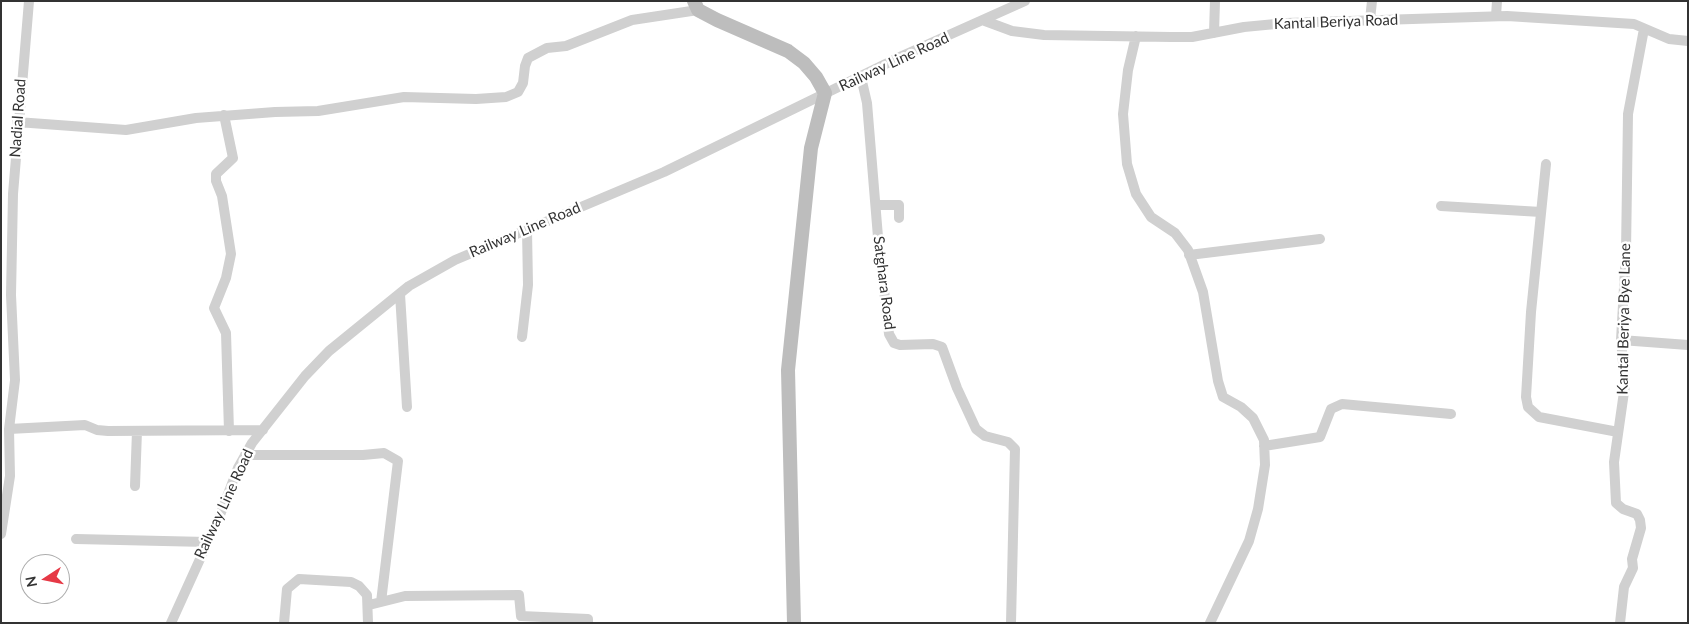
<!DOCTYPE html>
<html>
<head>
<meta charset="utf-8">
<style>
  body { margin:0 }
  #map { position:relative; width:1689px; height:624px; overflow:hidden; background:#fff; font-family:Lato,sans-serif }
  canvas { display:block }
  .frame { position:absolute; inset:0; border:2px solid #333; pointer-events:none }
  .north { position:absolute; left:20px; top:554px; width:50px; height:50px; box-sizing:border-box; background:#fff; border:1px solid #adadad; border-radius:50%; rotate:259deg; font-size:14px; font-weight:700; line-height:20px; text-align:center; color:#333 }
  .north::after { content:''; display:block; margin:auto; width:18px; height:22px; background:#e63946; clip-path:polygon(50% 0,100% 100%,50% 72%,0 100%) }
</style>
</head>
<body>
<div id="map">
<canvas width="1689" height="624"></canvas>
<div class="frame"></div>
<div class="north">N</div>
</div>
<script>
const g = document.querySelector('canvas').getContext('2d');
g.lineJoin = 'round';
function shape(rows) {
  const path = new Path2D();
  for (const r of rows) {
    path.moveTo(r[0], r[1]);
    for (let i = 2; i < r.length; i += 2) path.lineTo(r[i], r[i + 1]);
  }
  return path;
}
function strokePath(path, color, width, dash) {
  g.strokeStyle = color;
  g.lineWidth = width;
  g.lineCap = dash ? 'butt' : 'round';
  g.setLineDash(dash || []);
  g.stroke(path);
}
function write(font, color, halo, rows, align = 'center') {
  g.font = font + ' Lato,sans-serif';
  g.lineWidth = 5;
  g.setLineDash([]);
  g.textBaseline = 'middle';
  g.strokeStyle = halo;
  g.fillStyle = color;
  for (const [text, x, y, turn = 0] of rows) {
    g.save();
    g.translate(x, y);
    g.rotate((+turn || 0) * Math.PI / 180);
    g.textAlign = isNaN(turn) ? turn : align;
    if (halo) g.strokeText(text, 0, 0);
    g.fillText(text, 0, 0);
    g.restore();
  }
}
const street = shape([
  [1496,16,1497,1],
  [1370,20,1372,1],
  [985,21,1012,31,1044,35,1171,37,1192,37,1244,27,1286,23,1507,16,1634,24,1669,39,1688,41],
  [1214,33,1215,1],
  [1136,36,1128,70,1123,114,1127,164,1136,194,1151,217,1175,233,1188,250,1203,292,1218,381,1223,397,1241,407,1253,418,1264,440,1265,465,1258,509,1249,541,1210,623],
  [861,77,867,103,878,237,889,334,894,343,900,345,933,344,942,347,957,388,976,429,985,436,1008,442,1015,449,1011,623],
  [224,115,233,158,216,174,216,181,222,196,231,254,226,278,214,308,226,333,229,431],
  [17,122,126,130,196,118,275,112,318,111,404,97,476,99,506,97,518,92,523,83,525,66,528,58,547,48,566,46,632,20,698,10],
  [1546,164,1531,312,1526,397,1528,407,1539,417,1618,432],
  [876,205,899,205,899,218],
  [1441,206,1541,212],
  [1189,255,1320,239],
  [400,294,407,407],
  [522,337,528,285,527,230],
  [1621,340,1688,345],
  [9,429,85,425,97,430,108,431,263,430],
  [1264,446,1320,437,1331,409,1342,404,1451,414],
  [245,455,363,455,384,453,398,461,381,602],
  [135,486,137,431],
  [1,534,10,476,9,429,15,380,11,295,13,194,29,1],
  [76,539,207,542],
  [369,605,405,596,519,595,521,616,588,619,588,623],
  [171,623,220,515,238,468,252,443,305,376,329,351,409,286,455,260,664,172,902,56,1025,1],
  [284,623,287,589,299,579,351,582,359,586,367,595,368,623],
  [1620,623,1624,587,1633,568,1632,559,1641,528,1640,520,1637,514,1623,509,1616,503,1614,462,1625,385,1621,340,1626,252,1628,114,1644,29]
]);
const secondary = shape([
  [694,1,698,10,717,20,788,51,804,63,816,77,825,93,811,148,788,370,794,623]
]);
const streetNames = [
  ["Kantal Beriya Road",1336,22,-2],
  ["Railway Line Road",894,62,-25],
  ["Nadial Road",18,118,-86],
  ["Railway Line Road",525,230,-23],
  ["Satghara Road",884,283,83],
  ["Kantal Beriya Bye Lane",1624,319,-89],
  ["Railway Line Road",224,504,-65]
];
strokePath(street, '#d0d0d0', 10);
strokePath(secondary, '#bdbdbd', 14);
write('15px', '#333', '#fff', streetNames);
</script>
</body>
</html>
